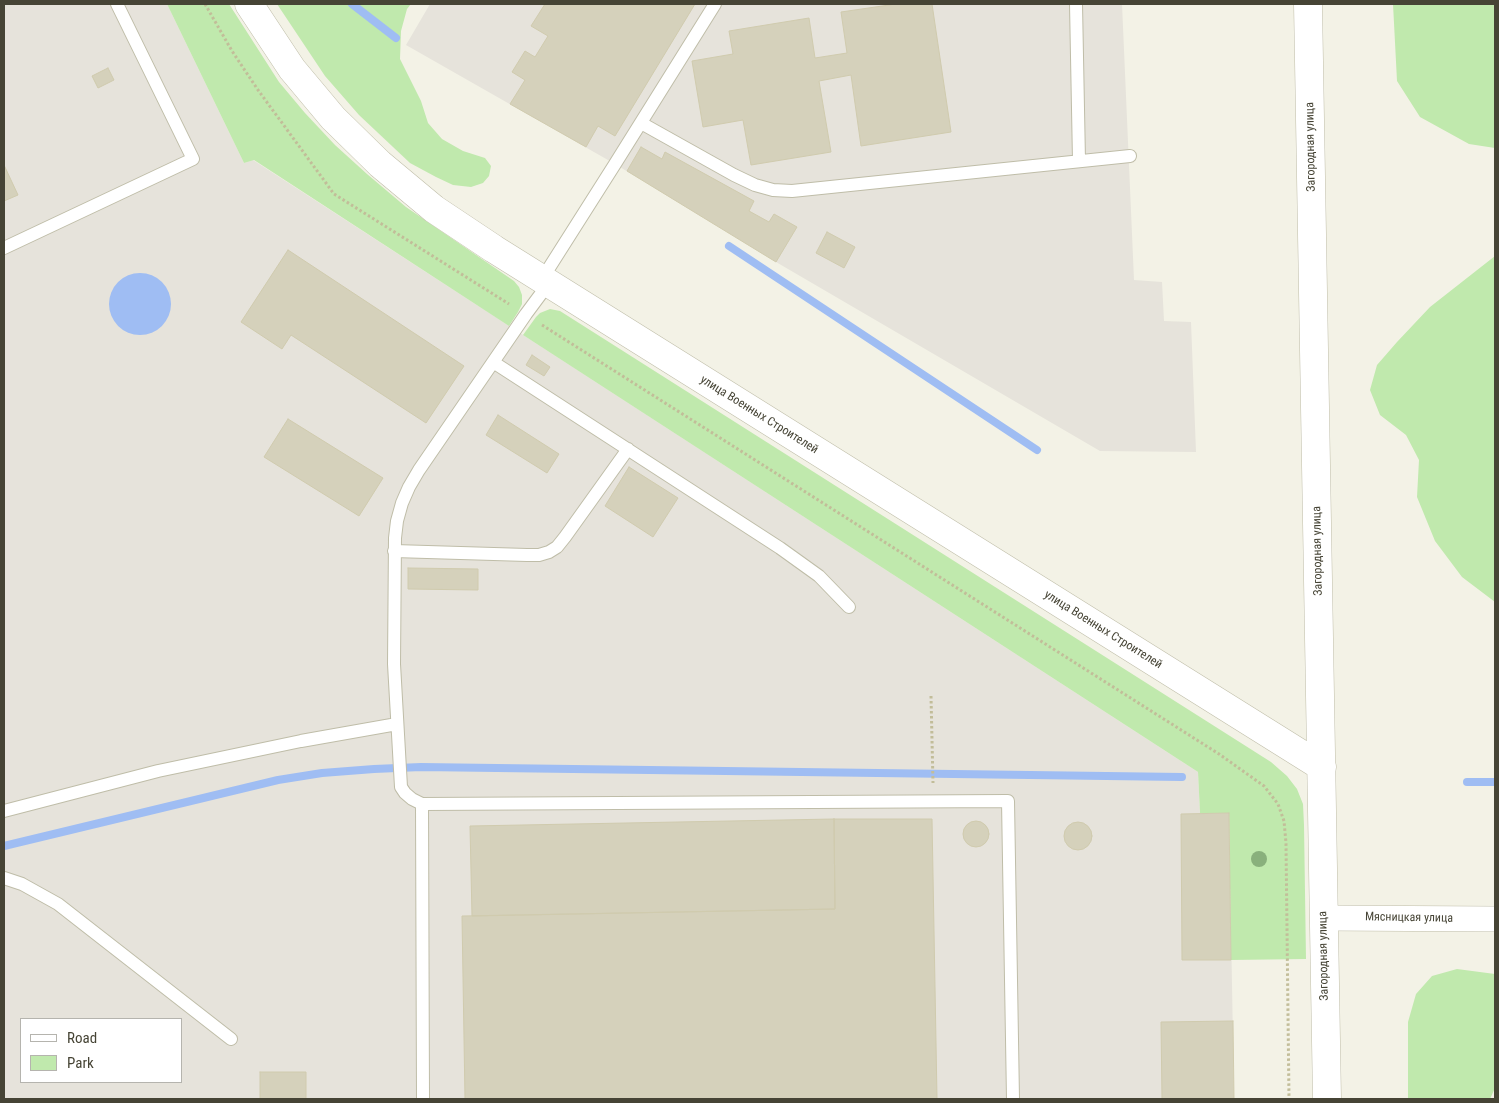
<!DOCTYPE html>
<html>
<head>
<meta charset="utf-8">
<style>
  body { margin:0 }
  #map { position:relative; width:1499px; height:1103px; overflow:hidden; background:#f3f2e6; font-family:"Roboto Condensed",sans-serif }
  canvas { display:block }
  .frame { position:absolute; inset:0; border:5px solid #464435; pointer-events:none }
  .legend { position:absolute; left:20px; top:1018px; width:162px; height:65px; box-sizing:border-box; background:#fff; border:1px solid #b5b4ae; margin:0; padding:6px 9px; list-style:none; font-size:15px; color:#464435 }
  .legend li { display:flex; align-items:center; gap:10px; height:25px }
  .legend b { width:25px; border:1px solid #b5b4ae }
</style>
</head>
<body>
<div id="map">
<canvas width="1499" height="1103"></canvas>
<div class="frame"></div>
<ul class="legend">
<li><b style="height:6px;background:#fff"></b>Road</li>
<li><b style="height:14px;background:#c0e9ad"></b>Park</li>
</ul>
</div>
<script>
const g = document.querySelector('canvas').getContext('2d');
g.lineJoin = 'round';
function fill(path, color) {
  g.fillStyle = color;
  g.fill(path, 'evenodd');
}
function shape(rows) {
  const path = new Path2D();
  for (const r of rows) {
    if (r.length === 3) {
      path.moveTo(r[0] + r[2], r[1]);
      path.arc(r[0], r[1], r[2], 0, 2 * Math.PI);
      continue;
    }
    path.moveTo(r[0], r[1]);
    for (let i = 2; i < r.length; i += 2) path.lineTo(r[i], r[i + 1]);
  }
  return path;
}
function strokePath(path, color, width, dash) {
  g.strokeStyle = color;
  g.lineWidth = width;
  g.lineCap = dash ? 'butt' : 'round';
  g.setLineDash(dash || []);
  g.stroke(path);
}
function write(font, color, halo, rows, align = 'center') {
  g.font = font + ' "Roboto Condensed",sans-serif';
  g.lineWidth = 4.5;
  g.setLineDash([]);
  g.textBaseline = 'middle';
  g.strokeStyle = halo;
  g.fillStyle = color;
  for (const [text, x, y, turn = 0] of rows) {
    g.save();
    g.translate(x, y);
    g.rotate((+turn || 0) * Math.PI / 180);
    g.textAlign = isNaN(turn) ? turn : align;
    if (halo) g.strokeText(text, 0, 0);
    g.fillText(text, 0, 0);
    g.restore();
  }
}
const industrial = shape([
  [4,4,167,4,244,163,253,160,1198,772,1200,813,1229,813,1234,1099,4,1099],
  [21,1019,181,1019,181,1082,21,1082],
  [430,4,1122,4,1134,280,1162,282,1164,321,1191,322,1196,452,1100,451,776,262,615,164,406,45]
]);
const green = shape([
  [167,4,229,4,279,82,305,113,335,145,367,174,406,207,514,281,519,287,522,295,522,304,518,312,509,326,254,160,244,163],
  [277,4,411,4,407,9,401,31,400,59,421,101,428,123,442,139,463,151,485,158,491,166,489,176,483,183,471,187,453,185,436,177,410,163,359,115,325,76],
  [1393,4,1495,4,1495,148,1469,144,1420,117,1397,81],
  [1495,256,1495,602,1462,577,1435,541,1417,497,1419,460,1406,435,1380,415,1370,390,1377,365,1397,342,1430,307],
  [550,309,560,311,1271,762,1287,776,1297,789,1303,804,1304,825,1306,959,1231,960,1229,813,1200,813,1198,772,523,335,536,317,540,313],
  [1457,969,1495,974,1495,1088,1490,1099,1408,1099,1408,1022,1416,994,1432,976]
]);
const water = shape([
  [140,304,31]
]);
const stream = shape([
  [352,4,396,38],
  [729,246,1037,450],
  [1467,782,1495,782],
  [4,846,278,780,322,773,374,769,421,767,1182,777]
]);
const building = shape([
  [545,4,695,4,615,136,598,126,586,147,510,104,525,80,512,72,525,51,535,57,548,36,531,26,545,4],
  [896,4,932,4,951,132,861,146,851,75,819,81,831,152,751,165,743,120,703,127,692,61,733,54,729,31,809,18,815,58,847,53,841,12,896,4],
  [108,68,114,80,98,88,92,76,108,68],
  [641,147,662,159,665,152,754,201,749,211,769,222,774,214,797,227,776,262,627,171,641,147],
  [4,165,18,195,4,201,4,165],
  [827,232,855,247,844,268,816,253,827,232],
  [288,250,464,366,426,423,291,335,282,349,241,322,288,250],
  [532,355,550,367,544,376,526,365,532,355],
  [498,415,559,454,547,473,486,435,498,415],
  [288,419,383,478,359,516,264,457,288,419],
  [629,467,678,498,653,537,605,506,629,467],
  [408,568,478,569,478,590,408,589,408,568],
  [1229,813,1231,960,1182,960,1181,814,1229,813],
  [834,819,835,909,472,916,470,826,834,819],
  [834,819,932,819,937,1099,465,1099,462,916,835,909,834,819],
  [976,834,13],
  [1078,836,14],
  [1233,1021,1234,1099,1162,1099,1161,1022,1233,1021],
  [260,1072,306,1072,306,1099,260,1099,260,1072]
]);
const path = shape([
  [205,4,232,51,258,90,334,194,509,304],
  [542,325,1219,754,1264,786,1278,804,1284,821,1286,843,1289,1099],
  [931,696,933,783]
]);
const service = shape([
  [1076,4,1079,161],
  [641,123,734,175,755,185,773,190,792,191,1130,156],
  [4,248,193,159,117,4],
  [542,279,615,164,715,4],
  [493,362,780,548,819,576,849,607],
  [394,551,527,555,539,555,549,552,557,547,565,537,628,449],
  [422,804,412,799,405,793,401,787,394,664,395,538,397,521,402,503,409,487,419,470,526,314,549,283],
  [4,811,158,771,301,741,397,724],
  [4,878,22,884,58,904,231,1039],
  [423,1099,422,804,1008,801,1013,1099]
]);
const minor = shape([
  [1323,918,1495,919]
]);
const tertiary = shape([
  [249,4,292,69,333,118,380,164,434,209,494,249,1322,767],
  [1308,4,1327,1099]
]);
const trees = [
  [1259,859]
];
const streetNames = [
  ["Загородная улица",1311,147,-91],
  ["улица Военных Строителей",759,415,32],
  ["Загородная улица",1318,551,-91],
  ["улица Военных Строителей",1103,630,32],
  ["Мясницкая улица",1409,918,1],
  ["Загородная улица",1324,956,-91]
];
fill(industrial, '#e6e3db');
fill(green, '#c0e9ad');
fill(water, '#9fbdf3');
strokePath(stream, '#9fbdf3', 8);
fill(building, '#d5d1bb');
strokePath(building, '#d0cbae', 1);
strokePath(service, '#bfbda8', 14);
strokePath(minor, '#bfbda8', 26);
strokePath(tertiary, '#bfbda8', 29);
strokePath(path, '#c2bd99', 3, [2.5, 2.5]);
strokePath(service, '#fff', 12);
strokePath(minor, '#fff', 25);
strokePath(tertiary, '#fff', 28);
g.fillStyle = '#89b07c';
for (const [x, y] of trees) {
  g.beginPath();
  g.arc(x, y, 8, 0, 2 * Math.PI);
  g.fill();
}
write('12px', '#464435', '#fff', streetNames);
</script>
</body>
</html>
